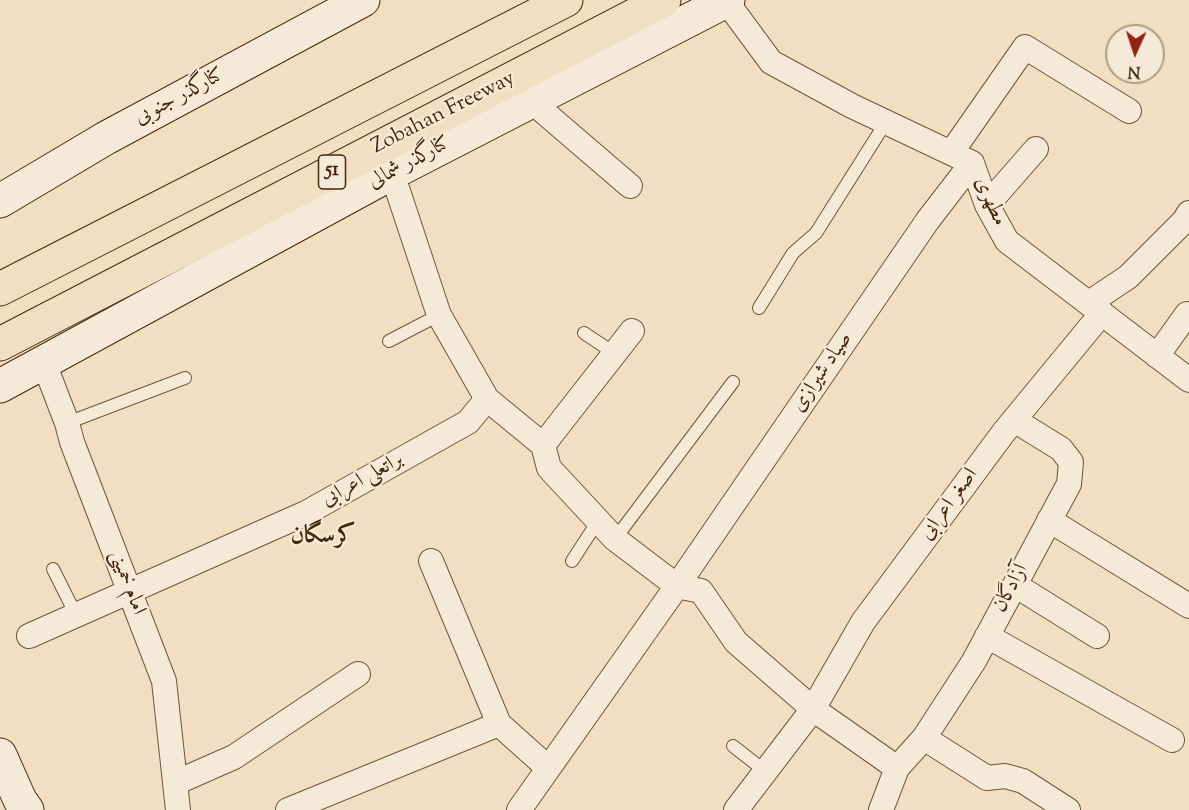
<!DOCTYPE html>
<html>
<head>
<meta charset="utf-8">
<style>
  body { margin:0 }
  #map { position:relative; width:1189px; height:810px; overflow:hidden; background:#f0dfc2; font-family:"Sorts Mill Goudy",serif }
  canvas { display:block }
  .north { position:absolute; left:1105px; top:24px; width:60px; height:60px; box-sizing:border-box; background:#f5ead7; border:2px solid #ae9c86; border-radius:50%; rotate:183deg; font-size:16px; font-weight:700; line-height:24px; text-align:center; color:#44270d }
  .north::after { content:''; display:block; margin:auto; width:21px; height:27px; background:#8f2418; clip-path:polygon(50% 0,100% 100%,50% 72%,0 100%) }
</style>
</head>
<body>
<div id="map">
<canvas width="1189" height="810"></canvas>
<div class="north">N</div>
</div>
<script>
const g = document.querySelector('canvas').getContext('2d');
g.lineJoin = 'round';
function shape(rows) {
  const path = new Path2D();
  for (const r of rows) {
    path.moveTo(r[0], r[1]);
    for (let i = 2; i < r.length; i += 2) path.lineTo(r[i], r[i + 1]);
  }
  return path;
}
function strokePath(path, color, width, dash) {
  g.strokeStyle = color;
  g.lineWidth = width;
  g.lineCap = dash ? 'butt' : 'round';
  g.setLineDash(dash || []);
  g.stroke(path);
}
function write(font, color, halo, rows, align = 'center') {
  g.font = font + ' "Sorts Mill Goudy",Amiri,serif';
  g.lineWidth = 4.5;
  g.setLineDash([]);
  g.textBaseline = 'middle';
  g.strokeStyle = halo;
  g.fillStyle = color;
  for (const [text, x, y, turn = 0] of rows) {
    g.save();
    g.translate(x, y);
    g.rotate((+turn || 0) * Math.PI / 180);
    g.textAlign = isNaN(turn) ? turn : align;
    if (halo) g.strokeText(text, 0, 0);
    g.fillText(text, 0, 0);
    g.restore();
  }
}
const lane = shape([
  [759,308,793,253,816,233,886,122],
  [584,333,614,353],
  [389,341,439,315],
  [67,423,185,378],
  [615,539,733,382],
  [572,561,598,521],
  [53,569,76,615],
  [733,746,765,771]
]);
const street = shape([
  [726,1,771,62,852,106,972,163,987,205,1007,241,1189,380],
  [531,101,630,186],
  [951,153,1025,47,1129,111],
  [392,173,439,315,487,399,543,445,549,468,615,539,677,586,701,591,736,642,813,709,897,768],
  [987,205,1036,149],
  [1089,303,1128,277,1184,221,1189,213],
  [1157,356,1187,314],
  [44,363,67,423,72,442,164,681,178,810],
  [543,445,632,331],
  [1049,520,1189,606],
  [431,561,499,724,547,767],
  [1015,585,1097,636],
  [29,636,306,513,468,422,487,399],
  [987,636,1172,740],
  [924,738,987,778,1005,776,1023,781,1068,810],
  [175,783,234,757,358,674],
  [288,810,499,724],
  [519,810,677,586,928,220,972,163],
  [736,810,813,709,863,622,1004,432,1102,313],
  [881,810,897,768,924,738,974,661,1069,484,1071,462,1061,449,1014,420]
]);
const secondary = shape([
  [0,201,106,138,363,0],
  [0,386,392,173,728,0],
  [0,755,20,800,27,810]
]);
const highway = shape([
  [0,289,566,0],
  [0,344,664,0]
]);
const shields = [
  [332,172,27]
];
const shieldNames = [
  ["51",332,172]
];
const streetNames = [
  ["کنارگذر جنوبی",180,98,-28],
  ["Zobahan Freeway",444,114,-27],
  ["کنارگذر شمالی",410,164,-28],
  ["مطهری",989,202,66],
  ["صیاد شیرازی",823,373,-56],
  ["براتعلی اعرابی",363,481,-29],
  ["اصغر اعرابی",950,505,-54],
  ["امام خمینی",126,583,69],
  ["آزادگان",1012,589,-62]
];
const quarterNames = [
  ["کرسگان",323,538]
];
strokePath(lane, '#6f553a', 14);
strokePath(street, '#6f553a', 26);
strokePath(secondary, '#44270d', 35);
strokePath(highway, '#44270d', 35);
strokePath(lane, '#f5ead7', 12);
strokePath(street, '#f5ead7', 24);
strokePath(secondary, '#f5ead7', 33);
strokePath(highway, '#f0dfc2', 33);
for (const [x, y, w] of shields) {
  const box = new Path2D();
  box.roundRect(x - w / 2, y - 17, w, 34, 4.5);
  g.fillStyle = '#f5ead7';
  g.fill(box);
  strokePath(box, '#44270d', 1.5);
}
write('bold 20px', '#44270d', null, shieldNames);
write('21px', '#44270d', '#f5ead7', streetNames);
write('bold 24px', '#44270d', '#f5ead7', quarterNames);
</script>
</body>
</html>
